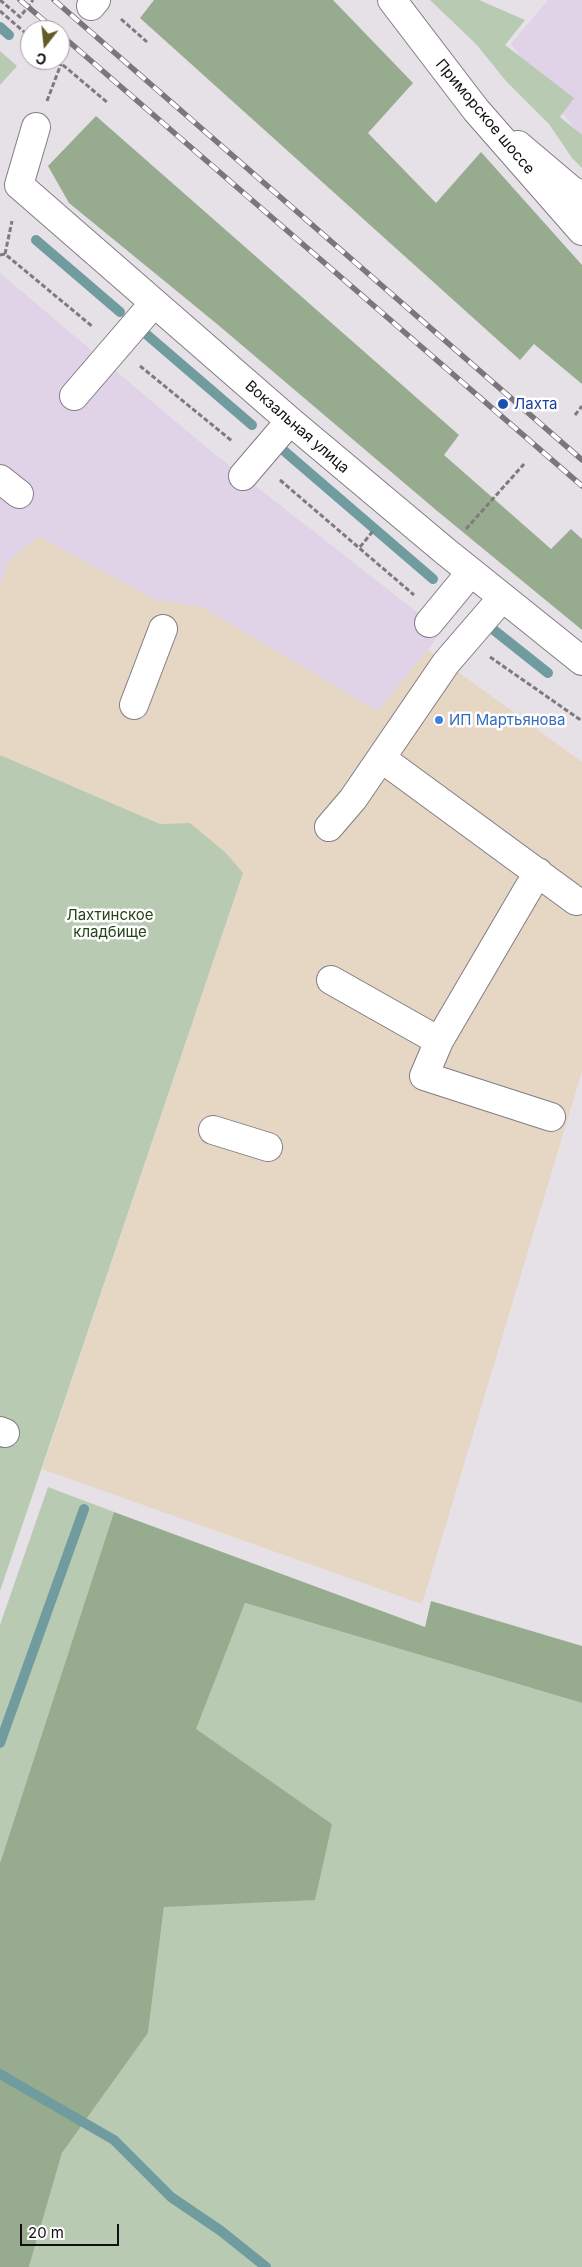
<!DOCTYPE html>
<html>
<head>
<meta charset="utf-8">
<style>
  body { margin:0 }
  #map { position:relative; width:582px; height:2267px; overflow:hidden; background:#e6e0e7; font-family:Inter,sans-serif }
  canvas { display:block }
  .north { position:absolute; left:20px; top:20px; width:50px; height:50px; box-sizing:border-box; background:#fff; border:1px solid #a09fa0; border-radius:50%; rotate:196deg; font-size:14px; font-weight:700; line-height:20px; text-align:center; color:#110f11 }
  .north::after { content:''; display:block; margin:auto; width:18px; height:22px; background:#625b28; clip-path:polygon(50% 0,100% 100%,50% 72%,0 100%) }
  .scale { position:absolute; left:20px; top:2224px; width:99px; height:22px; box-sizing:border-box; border:2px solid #110f11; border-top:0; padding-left:6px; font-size:15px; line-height:18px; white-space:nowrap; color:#110f11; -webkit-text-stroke:4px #fff; paint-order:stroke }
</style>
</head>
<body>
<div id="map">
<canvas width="582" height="2267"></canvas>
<div class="north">С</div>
<div class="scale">20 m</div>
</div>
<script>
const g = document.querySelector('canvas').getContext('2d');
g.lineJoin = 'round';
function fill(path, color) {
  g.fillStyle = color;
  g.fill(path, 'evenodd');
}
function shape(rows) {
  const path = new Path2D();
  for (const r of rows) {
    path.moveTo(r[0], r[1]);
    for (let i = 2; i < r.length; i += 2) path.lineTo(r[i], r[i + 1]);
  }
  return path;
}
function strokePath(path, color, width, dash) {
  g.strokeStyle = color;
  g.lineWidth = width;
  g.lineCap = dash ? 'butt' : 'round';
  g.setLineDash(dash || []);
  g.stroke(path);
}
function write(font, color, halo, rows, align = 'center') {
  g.font = font + ' Inter,sans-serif';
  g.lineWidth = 5;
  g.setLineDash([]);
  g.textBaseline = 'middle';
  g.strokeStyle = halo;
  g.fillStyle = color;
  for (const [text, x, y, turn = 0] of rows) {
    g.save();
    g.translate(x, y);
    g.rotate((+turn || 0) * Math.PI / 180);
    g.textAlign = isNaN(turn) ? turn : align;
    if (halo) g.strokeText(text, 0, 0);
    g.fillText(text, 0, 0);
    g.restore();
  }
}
const commercial = shape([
  [548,0,582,0,582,139,511,44],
  [0,273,207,448,441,631,428,650,377,711,202,607,156,600,38,536,8,562,0,587]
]);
const industrial = shape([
  [38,536,156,600,202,607,377,711,428,650,582,762,582,1071,422,1604,42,1469,243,873,190,823,160,824,0,755,0,588,8,562]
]);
const green = shape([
  [430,0,479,0,525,20,505,45,574,98,560,117,582,135,582,168,572,158,549,124,506,81,476,44],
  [0,51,17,66,0,85],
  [0,755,160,824,190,823,226,853,243,873,0,1591],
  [48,1487,114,1512,0,1863,0,1625],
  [245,1603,582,1703,582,2267,29,2267,62,2153,148,2033,164,1907,332,1824,195,1729]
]);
const forest = shape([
  [154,0,333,0,413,83,368,133,436,203,481,152,582,265,582,384,534,344,520,360,140,18],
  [96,116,459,435,444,455,551,549,571,529,582,539,582,630,436,510,217,324,69,203,48,166],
  [114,1512,425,1627,431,1601,582,1646,582,1703,245,1603,196,1729,332,1824,315,1900,164,1907,148,2033,62,2153,29,2267,0,2267,0,1863]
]);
const stream = shape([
  [0,27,9,35],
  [36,240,120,312],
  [146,334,252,425],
  [283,450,433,579],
  [490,627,548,673],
  [0,1743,84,1509],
  [0,2074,114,2140,171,2197,221,2231,266,2267]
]);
const path = shape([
  [0,0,20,17,33,0],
  [0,11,30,37],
  [121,19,147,42],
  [57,60,108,103],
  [47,101,61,64],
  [5,254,12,221],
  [0,255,5,254,93,327],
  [140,366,232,441],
  [575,415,582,406],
  [280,480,414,595],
  [466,529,524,464],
  [360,547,373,531],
  [490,657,582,721]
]);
const minor = shape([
  [91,6,96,0],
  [518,145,570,189,582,196],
  [19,185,290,421,445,551,582,661],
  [19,185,36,127],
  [74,396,154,303],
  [243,476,290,421],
  [0,479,19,494],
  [429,623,471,572],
  [134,705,163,629],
  [381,758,576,901],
  [329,827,353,799,446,663,502,598],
  [331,980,439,1041,538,872],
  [439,1041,424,1076,551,1117],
  [213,1130,268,1147],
  [0,1431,5,1433]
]);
const major = shape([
  [392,0,476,110,582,231]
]);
const rail = shape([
  [20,0,55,30],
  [54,0,582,460],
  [60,34,582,486]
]);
const markers = [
  [503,404,6,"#1a4fb4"],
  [439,720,5,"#3f7fe0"]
];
const streetNames = [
  ["Приморское шоссе",485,117,50],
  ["Вокзальная улица",297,427,41]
];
const transitNames = [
  ["Лахта",514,404]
];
const shopNames = [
  ["ИП Мартьянова",449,720]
];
const parkNames = [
  ["Лахтинское",110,915],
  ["кладбище",110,932]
];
fill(commercial, '#e0d3e7');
fill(industrial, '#e6d6c4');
fill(green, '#b8cab1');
fill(forest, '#97ac8f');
strokePath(stream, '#709ca0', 10);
strokePath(minor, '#827d83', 30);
strokePath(major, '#827d83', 30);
strokePath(path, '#7e7a7e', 3, [5, 2.5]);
strokePath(minor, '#fff', 28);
strokePath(major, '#fff', 28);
strokePath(rail, '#7a767b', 5.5);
strokePath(rail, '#fff', 4, [11]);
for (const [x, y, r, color] of markers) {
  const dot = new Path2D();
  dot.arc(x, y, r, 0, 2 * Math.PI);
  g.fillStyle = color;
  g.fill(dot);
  strokePath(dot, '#fff', 2);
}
write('15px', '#110f11', '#fff', streetNames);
write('15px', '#164399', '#fff', transitNames, 'left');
write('15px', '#366cbe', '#fff', shopNames, 'left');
write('15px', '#264318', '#fff', parkNames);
</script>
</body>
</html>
